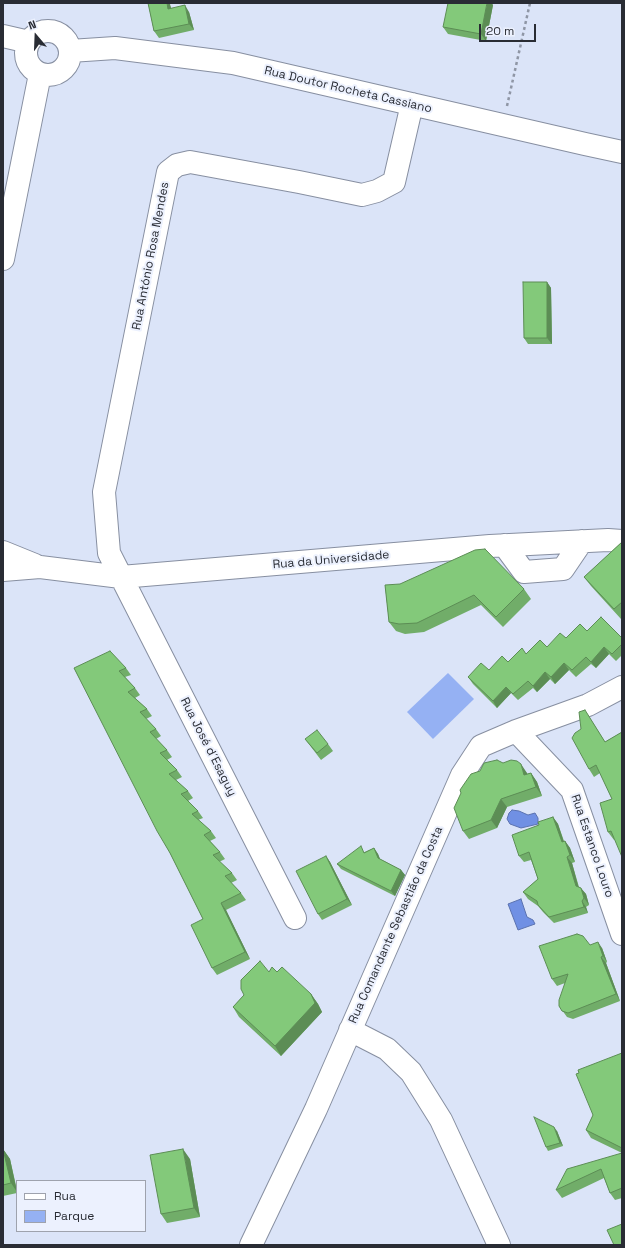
<!DOCTYPE html>
<html>
<head>
<meta charset="utf-8">
<style>
  body { margin:0 }
  #map { position:relative; width:625px; height:1248px; overflow:hidden; background:#dbe4f8; font-family:"Space Grotesk",sans-serif }
  canvas { display:block }
  .frame { position:absolute; inset:0; border:4px solid #292c34; pointer-events:none }
  .legend { position:absolute; left:16px; top:1180px; width:130px; height:52px; box-sizing:border-box; background:#ecf1fe; border:1px solid #9ea2ad; margin:0; padding:5px 7px; list-style:none; font-size:12px; color:#292c34 }
  .legend li { display:flex; align-items:center; gap:8px; height:20px }
  .legend b { width:20px; border:1px solid #9ea2ad }
  .north { position:absolute; left:16px; top:16px; width:40px; height:40px; -webkit-text-stroke:3px #ecf1fe; paint-order:stroke; rotate:341deg; font-size:11px; font-weight:700; line-height:16px; text-align:center; color:#292c34 }
  .north::after { content:''; display:block; margin:auto; width:14px; height:18px; background:#292c34; clip-path:polygon(50% 0,100% 100%,50% 72%,0 100%) }
  .scale { position:absolute; left:479px; top:24px; width:57px; height:18px; box-sizing:border-box; border:2px solid #292c34; border-top:0; padding-left:5px; font-size:12px; line-height:14px; white-space:nowrap; color:#292c34; -webkit-text-stroke:3px #ecf1fe; paint-order:stroke }
</style>
</head>
<body>
<div id="map">
<canvas width="625" height="1248"></canvas>
<div class="frame"></div>
<ul class="legend">
<li><b style="height:5px;background:#fff"></b>Rua</li>
<li><b style="height:11px;background:#95b1f3"></b>Parque</li>
</ul>
<div class="north">N</div>
<div class="scale">20 m</div>
</div>
<script>
const g = document.querySelector('canvas').getContext('2d');
g.lineJoin = 'round';
function fill(path, color) {
  g.fillStyle = color;
  g.fill(path, 'evenodd');
}
function shape(rows) {
  const path = new Path2D();
  for (const r of rows) {
    if (r.length === 3) {
      path.moveTo(r[0] + r[2], r[1]);
      path.arc(r[0], r[1], r[2], 0, 2 * Math.PI);
      continue;
    }
    path.moveTo(r[0], r[1]);
    for (let i = 2; i < r.length; i += 2) path.lineTo(r[i], r[i + 1]);
  }
  return path;
}
function strokePath(path, color, width, dash) {
  g.strokeStyle = color;
  g.lineWidth = width;
  g.lineCap = dash ? 'butt' : 'round';
  g.setLineDash(dash || []);
  g.stroke(path);
}
function write(font, color, halo, rows, align = 'center') {
  g.font = font + ' "Space Grotesk",sans-serif';
  g.lineWidth = 4;
  g.setLineDash([]);
  g.textBaseline = 'middle';
  g.strokeStyle = halo;
  g.fillStyle = color;
  for (const [text, x, y, turn = 0] of rows) {
    g.save();
    g.translate(x, y);
    g.rotate((+turn || 0) * Math.PI / 180);
    g.textAlign = isNaN(turn) ? turn : align;
    if (halo) g.strokeText(text, 0, 0);
    g.fillText(text, 0, 0);
    g.restore();
  }
}
const green = shape([
  [448,673,474,699,433,739,407,712]
]);
const water = shape([
  [512,810,519,811,528,815,535,813,538,818,538,824,521,828,510,824,507,819,509,813,512,810],
  [521,899,527,917,533,920,535,924,518,930,508,904,521,899]
]);
const path = shape([
  [507,106,530,3]
]);
const minor = shape([
  [48,53,22],
  [3,36,29,42],
  [70,51,115,48,233,63,585,144,622,152],
  [3,259,40,74],
  [504,545,524,572,563,569,582,541],
  [3,552,35,565],
  [3,570,40,567,121,577,490,546,608,540,622,541],
  [516,731,572,790,622,934],
  [295,918,109,553,104,492,168,172,177,165,190,162,299,182,362,195,377,191,394,182,412,104],
  [350,1030,387,1049,411,1072,441,1120,499,1245],
  [251,1245,316,1109,462,775,481,746,516,731,588,705,622,687]
]);
const wall = shape([
  [148,3,169,3,171,8,189,12,194,30,159,38,154,31],
  [493,5,486,41,448,34,443,27],
  [547,282,551,288,552,344,528,344,524,338],
  [622,542,622,618,621,619,591,586,584,577],
  [385,585,524,589,531,599,503,627,481,605,424,632,405,634,396,631,389,622],
  [587,631,622,638,622,655,616,661,609,654,596,668,591,664,576,677,569,670,555,684,550,679,537,692,533,688,518,700,511,693,497,708,473,684,468,677,489,670,526,654,547,647,566,638],
  [74,668,126,668,131,675,125,677,135,688,140,695,135,698,147,709,152,716,146,719,156,729,161,736,156,739,167,750,172,757,167,760,177,770,182,777,176,780,188,791,193,798,188,801,198,811,203,818,198,820,211,831,216,838,210,841,220,852,225,859,219,862,232,873,237,880,231,883,241,893,246,900,226,910,250,959,217,975,212,968,203,919,170,853],
  [590,718,605,742,622,732,614,840,608,832,612,799,600,773,594,777,589,769,581,729],
  [305,739,328,744,333,751,321,760],
  [503,763,527,773,527,774,531,773,537,782,542,796,507,807,497,828,469,839,463,831,480,771],
  [553,817,558,824,564,841,565,841,570,848,575,862,572,863,579,887,586,894,589,905,586,907,588,913,554,923,543,912,538,906,528,899,523,892,538,879,531,860,524,862,519,856,539,825],
  [374,848,378,854,380,859,401,870,405,875,395,896,341,869,337,864],
  [326,856,330,862,352,905,322,920,318,914],
  [590,945,602,948,607,962,606,963,620,1001,573,1019,567,1017,559,1006,565,983,557,986,552,979],
  [269,972,277,972,311,994,318,1004,322,1012,281,1056,239,1017,233,1007,244,995],
  [622,1053,622,1153,591,1138,586,1130,593,1115,579,1073],
  [557,1131,563,1146,548,1151,546,1147],
  [3,1149,10,1159,17,1190,17,1193,3,1196],
  [622,1153,622,1198,615,1200,610,1193,604,1178,562,1198,556,1190],
  [190,1159,200,1217,167,1223,161,1214]
]);
const shadedWall = shape([
  [167,3,169,3,170,4,173,16,168,9],
  [487,3,492,3,493,5,486,41,481,34],
  [185,5,189,12,194,30,189,24],
  [547,282,551,288,552,344,547,338],
  [604,647,609,654,596,668,591,662],
  [564,663,569,670,555,684,551,677],
  [545,672,550,679,537,692,533,686],
  [506,687,511,693,497,708,493,701],
  [521,764,527,773,530,784,524,775],
  [531,773,537,782,542,796,536,787],
  [501,799,507,807,497,828,491,820],
  [553,817,558,824,566,849,562,842],
  [565,841,570,848,575,862,570,855],
  [374,848,378,854,382,864,378,858],
  [326,856,330,862,352,905,347,899],
  [567,857,572,863,580,893,576,886],
  [401,870,405,875,395,896,391,891],
  [581,888,586,894,589,905,584,898],
  [582,901,586,907,588,913,584,907],
  [221,903,226,910,250,959,245,952],
  [598,942,602,948,607,962,603,956],
  [601,957,606,963,620,1001,616,994],
  [311,994,318,1004,322,1012,281,1056,275,1046],
  [554,1127,557,1131,563,1146,560,1143],
  [3,1149,10,1159,17,1192,11,1183],
  [183,1149,190,1159,200,1217,194,1208]
]);
const building = shape([
  [148,3,167,3,168,9,185,5,189,24,154,31,148,3],
  [448,3,487,3,481,34,443,27,448,3],
  [523,282,547,282,547,338,524,338,523,282],
  [622,542,622,602,614,609,584,577,622,542],
  [485,549,524,589,496,617,474,595,417,623,399,624,389,622,385,585,400,584,475,550,485,549],
  [601,617,622,638,622,644,612,654,604,647,591,662,586,657,572,670,564,663,551,677,545,672,533,686,528,681,513,694,506,687,493,701,468,677,481,663,489,670,502,656,508,662,522,648,526,654,540,640,547,647,560,633,566,638,580,624,587,631,601,617],
  [110,651,126,668,119,671,135,688,128,692,147,709,140,712,156,729,150,732,167,750,160,753,177,770,169,774,188,791,181,794,198,811,192,814,211,831,204,835,220,852,213,855,232,873,225,876,241,893,221,903,245,952,212,968,191,925,203,919,170,853,157,831,74,668,110,651],
  [585,710,605,742,622,732,622,857,611,831,608,832,600,803,612,799,596,765,589,769,572,738,575,733,581,729,579,712,585,710],
  [317,730,328,744,317,753,305,739,317,730],
  [497,760,503,763,511,760,517,761,521,764,524,775,531,773,536,787,501,799,491,820,463,831,454,808,461,793,460,790,471,774,480,771,484,763,497,760],
  [553,817,562,842,565,841,570,855,567,857,576,886,581,888,584,898,582,901,584,907,549,917,538,905,537,901,523,892,538,879,529,852,519,856,512,835,539,825,538,822,553,817],
  [361,846,364,853,374,848,378,858,401,870,391,891,337,864,361,846],
  [326,856,347,899,318,914,296,871,326,856],
  [577,934,583,936,590,945,598,942,603,956,601,957,616,994,568,1013,562,1011,559,1006,559,1000,568,974,552,979,539,946,577,934],
  [260,961,269,972,272,967,277,972,282,967,311,994,315,1003,275,1046,233,1007,244,995,241,989,241,980,260,961],
  [622,1053,622,1148,586,1130,593,1115,576,1074,579,1073,578,1070,622,1053],
  [534,1117,554,1127,560,1143,546,1147,534,1117],
  [3,1149,11,1183,3,1185,3,1149],
  [183,1149,194,1208,161,1214,150,1155,183,1149],
  [622,1153,622,1188,610,1193,601,1169,556,1190,567,1169,622,1153],
  [622,1224,622,1245,614,1245,607,1230,622,1224]
]);
const streetNames = [
  ["Rua Doutor Rocheta Cassiano",348,90,13],
  ["Rua António Rosa Mendes",151,256,-79],
  ["Rua da Universidade",331,560,-5],
  ["Rua José d´Esaguy",208,747,63],
  ["Rua Estanco Louro",592,846,71],
  ["Rua Comandante Sebastião da Costa",396,925,-66]
];
fill(green, '#95b1f3');
fill(water, '#7090e4');
strokePath(water, '#5b72af', 1);
strokePath(minor, '#878fa1', 24);
strokePath(path, '#8f96a5', 2.5, [3, 3]);
strokePath(minor, '#fff', 22);
fill(wall, '#71ad69');
fill(shadedWall, '#5c8d55');
fill(building, '#83c97a');
strokePath(building, '#5c8d55', 1);
write('12px', '#292c34', '#ecf1fe', streetNames);
</script>
</body>
</html>
